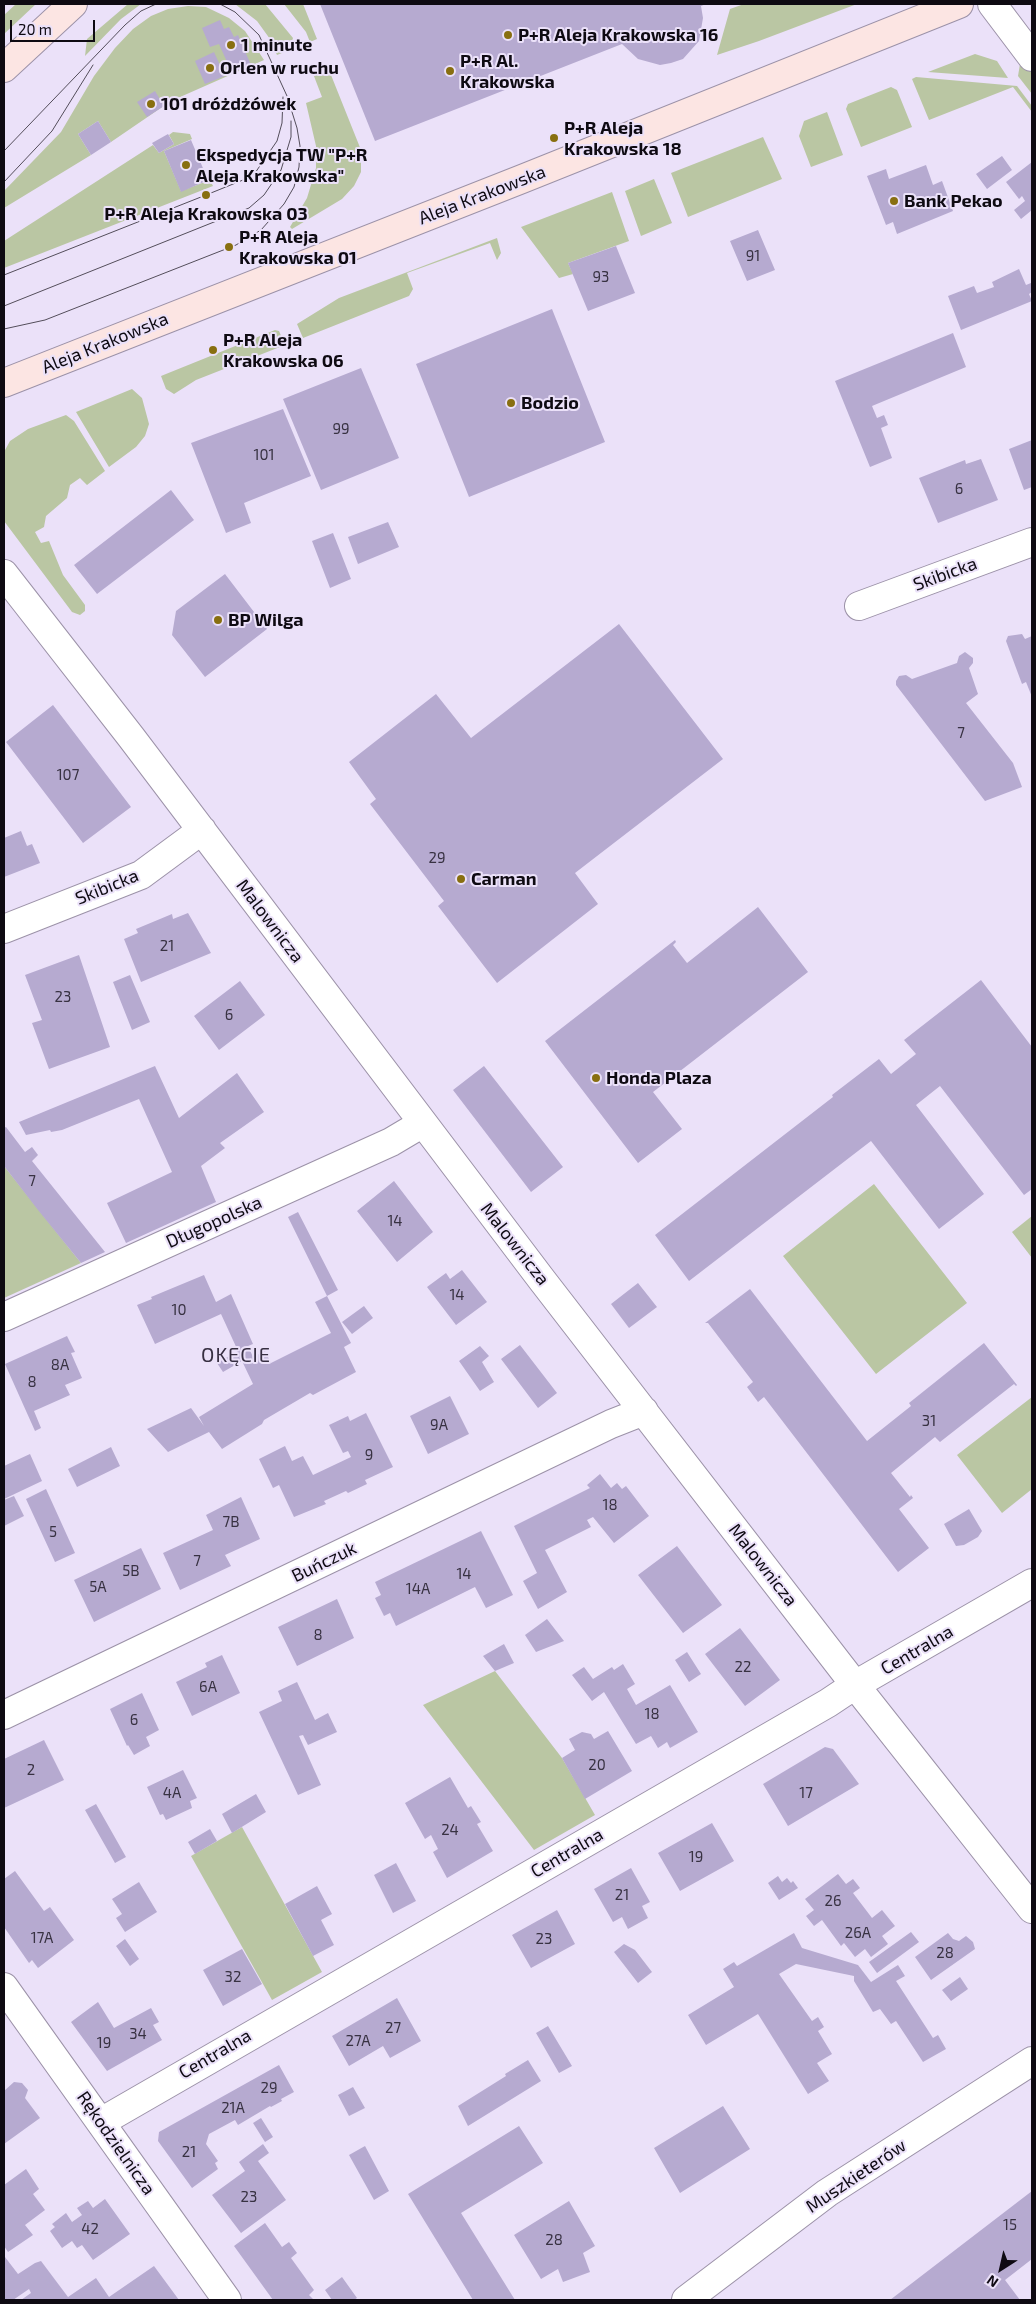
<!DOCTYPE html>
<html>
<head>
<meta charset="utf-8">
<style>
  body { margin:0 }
  #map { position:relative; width:1036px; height:2304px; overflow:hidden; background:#ebe1f9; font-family:"Exo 2",sans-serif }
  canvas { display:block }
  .frame { position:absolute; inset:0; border:5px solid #0e0a12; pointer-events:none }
  .north { position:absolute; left:976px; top:2244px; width:50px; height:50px; -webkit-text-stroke:4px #ebe1f9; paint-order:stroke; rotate:215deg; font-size:14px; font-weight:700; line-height:20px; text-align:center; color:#0e0a12 }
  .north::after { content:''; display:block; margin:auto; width:18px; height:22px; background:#0e0a12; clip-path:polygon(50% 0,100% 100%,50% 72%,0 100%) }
  .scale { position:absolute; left:10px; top:20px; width:85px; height:22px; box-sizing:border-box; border:2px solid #0e0a12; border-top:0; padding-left:6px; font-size:15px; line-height:18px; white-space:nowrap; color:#0e0a12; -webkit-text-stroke:4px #ebe1f9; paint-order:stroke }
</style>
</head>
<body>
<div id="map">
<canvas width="1036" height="2304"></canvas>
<div class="frame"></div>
<div class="north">N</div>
<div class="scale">20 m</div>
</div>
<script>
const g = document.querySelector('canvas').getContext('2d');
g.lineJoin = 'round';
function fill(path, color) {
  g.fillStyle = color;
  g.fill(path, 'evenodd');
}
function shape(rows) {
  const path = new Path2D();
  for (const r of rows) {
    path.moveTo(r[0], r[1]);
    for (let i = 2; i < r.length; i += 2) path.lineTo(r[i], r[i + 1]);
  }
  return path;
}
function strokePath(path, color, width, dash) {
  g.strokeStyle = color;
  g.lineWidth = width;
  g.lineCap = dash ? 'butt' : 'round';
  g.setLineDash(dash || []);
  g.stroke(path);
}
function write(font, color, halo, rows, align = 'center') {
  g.font = font + ' "Exo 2",sans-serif';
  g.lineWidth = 4;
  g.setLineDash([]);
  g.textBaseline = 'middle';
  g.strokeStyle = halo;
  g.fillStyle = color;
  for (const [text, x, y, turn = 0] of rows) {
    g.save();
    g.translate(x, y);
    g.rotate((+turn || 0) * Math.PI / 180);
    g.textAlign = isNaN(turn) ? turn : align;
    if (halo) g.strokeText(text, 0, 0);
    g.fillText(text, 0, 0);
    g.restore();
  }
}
const green = shape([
  [16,4,36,4,4,34,4,15],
  [128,4,141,4,121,19,85,56,87,39],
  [235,4,265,4,293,38,289,50,277,55,270,39,257,21],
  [284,4,303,4,317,39,310,42,306,32],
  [744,4,857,4,759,41,717,55,730,9],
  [188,6,206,7,229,18,245,31,264,60,171,101,111,142,98,121,78,134,91,155,4,208,4,191,61,132,94,76,115,48,133,29,151,16,168,9],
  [975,54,997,61,1008,78,928,72],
  [1024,62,1032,73,1032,94,1018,76,1020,64],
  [327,65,361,150,361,172,354,186,342,199,292,229,290,227,307,198,316,168,316,146,306,103,322,97,312,71],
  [916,77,1017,86,1032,106,1032,112,1013,87,929,120,912,79],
  [891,87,897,90,912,127,861,147,846,109,848,104],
  [827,112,843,155,811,167,799,136,804,121],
  [173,132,190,134,192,139,164,151,181,191,210,180,213,186,4,268,4,241,153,145,159,153,174,144,169,135],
  [763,137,782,179,688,217,671,173],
  [654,179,672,223,641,236,625,191],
  [612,192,629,241,568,263,573,274,559,278,521,227],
  [497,238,501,253,497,260,490,243,407,273,413,289,409,296,303,338,297,324,339,298],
  [275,330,279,331,285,345,196,380,174,394,166,389,161,376],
  [132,389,142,398,149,424,145,436,136,447,109,467,76,412],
  [66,415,74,421,105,471,87,485,80,478,70,485,67,498,46,516,44,527,35,532,41,543,49,541,63,575,85,605,85,611,80,615,72,612,4,521,4,452,10,441,28,429],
  [4,1166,81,1263,4,1298],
  [874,1184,967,1303,876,1374,783,1256],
  [1032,1216,1032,1258,1012,1232],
  [1032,1397,1032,1489,1002,1513,957,1455],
  [495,1671,562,1758,595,1815,534,1850,423,1705],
  [242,1827,322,1972,272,2000,191,1856]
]);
const building = shape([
  [320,4,706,4,701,6,703,18,699,41,683,59,671,63,660,65,638,59,622,44,375,141],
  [220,20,224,29,229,27,234,37,238,35,251,65,232,73,219,44,210,47,202,28],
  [214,52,225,76,205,84,195,61],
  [155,91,164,106,147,117,137,102],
  [98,121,111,142,91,155,78,134],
  [168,134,174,144,159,153,152,143],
  [191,140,208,180,181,192,164,151],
  [1002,156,1012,170,987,189,976,174],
  [1032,162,1032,210,1021,219,1014,210,1025,201,1022,196,1019,199,1006,182],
  [926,165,933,185,942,181,953,211,897,234,893,222,886,225,867,176,886,169,889,179],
  [758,230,775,270,747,281,730,241],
  [616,246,635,293,588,311,568,263],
  [1019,269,1026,285,1031,283,1032,285,1032,292,1029,294,1032,301,961,330,948,296,974,286,977,293,994,287,992,282],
  [552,309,605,442,469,497,416,364],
  [953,333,966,367,872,406,877,418,884,415,888,425,881,428,892,458,870,467,835,381],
  [361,368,399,458,321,490,283,399],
  [283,409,311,476,244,503,251,523,226,533,191,443],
  [1032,440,1032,487,1024,490,1009,449],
  [981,459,998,500,938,523,919,478,965,460,966,464],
  [171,490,194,520,97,594,74,565],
  [388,522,399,547,358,564,348,537],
  [333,533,351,579,330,588,312,541],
  [225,574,267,629,205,677,172,635,176,611],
  [619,624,723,759,575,873,598,904,497,983,438,906,444,901,370,804,376,799,349,762,436,694,471,738],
  [1022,634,1025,639,1032,636,1032,697,1026,682,1022,684,1006,641,1008,636],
  [965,652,973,658,973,663,969,668,978,694,966,703,1013,763,1022,787,985,801,896,685,896,681,899,676,906,675,912,679,957,663,959,656],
  [53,705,131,807,83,843,6,742],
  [21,831,27,846,32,844,40,863,4,877,4,838],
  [758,907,808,972,653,1092,682,1129,638,1163,545,1041,675,940,676,942,673,945,687,963],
  [188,913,211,953,141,982,124,939,138,933,136,929,172,914,173,919],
  [79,955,110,1047,49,1069,32,1023,42,1020,25,975],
  [130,975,150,1022,132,1030,113,982],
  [981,980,1032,1047,1032,1189,1024,1195,940,1086,916,1105,984,1194,939,1229,871,1141,689,1281,655,1235,833,1097,832,1095,879,1059,891,1074,916,1054,904,1040],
  [240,981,265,1015,219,1050,194,1016],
  [155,1066,179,1118,237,1073,264,1112,220,1143,225,1148,201,1166,216,1202,126,1243,107,1203,172,1172,139,1099,62,1130,51,1132,50,1130,26,1135,19,1122],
  [484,1066,563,1167,531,1192,453,1090],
  [6,1127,25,1152,32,1147,38,1155,32,1161,105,1252,81,1263,38,1210,4,1166,4,1128],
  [394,1181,433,1232,397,1262,357,1211],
  [298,1212,338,1290,327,1296,288,1217],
  [462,1270,487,1302,456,1325,427,1287,446,1273,450,1279],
  [204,1275,216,1302,231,1294,253,1344,248,1346,253,1357,265,1351,271,1363,331,1333,315,1302,327,1296,351,1343,344,1347,356,1372,313,1395,310,1393,264,1420,262,1424,222,1449,209,1432,168,1452,147,1429,191,1408,204,1426,199,1417,253,1384,242,1361,223,1372,217,1363,238,1351,221,1314,155,1344,137,1305,152,1299,151,1297],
  [638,1283,657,1307,629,1328,611,1304],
  [750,1289,867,1441,911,1406,909,1403,984,1343,1017,1385,1016,1386,1014,1384,940,1442,935,1437,891,1473,910,1497,911,1495,913,1498,899,1509,929,1548,898,1572,764,1397,758,1402,747,1387,753,1382,708,1323,705,1323],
  [364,1306,373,1318,352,1334,342,1322],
  [67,1336,75,1352,71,1353,82,1378,65,1385,70,1395,34,1411,41,1428,35,1431,5,1364],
  [520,1345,557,1393,538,1408,501,1359],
  [480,1346,489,1356,482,1362,494,1382,480,1391,459,1361],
  [450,1396,469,1434,428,1454,410,1416],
  [366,1413,393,1467,365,1480,367,1484,348,1493,346,1491,324,1501,326,1504,294,1517,279,1485,273,1488,259,1459,285,1446,292,1461,303,1456,313,1475,351,1457,348,1451,343,1453,329,1425,348,1416,350,1421],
  [111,1447,120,1466,77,1487,68,1469],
  [30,1454,42,1481,4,1499,4,1466],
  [600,1474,611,1488,617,1483,622,1489,626,1486,649,1516,614,1543,593,1517,587,1520,591,1527,545,1550,567,1592,538,1609,523,1581,537,1573,514,1526,590,1488,587,1485],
  [46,1489,75,1553,55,1562,26,1499],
  [14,1496,24,1516,4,1526,4,1500],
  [241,1497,260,1539,225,1555,231,1566,180,1590,163,1553,213,1530,206,1515],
  [969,1509,982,1531,978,1537,964,1545,956,1546,944,1524],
  [481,1531,513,1595,486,1608,475,1587,396,1626,390,1613,384,1616,375,1598,381,1595,375,1582],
  [677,1546,722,1605,683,1633,638,1575],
  [141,1548,161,1589,94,1622,74,1580],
  [337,1599,354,1638,297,1666,278,1627],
  [547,1619,564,1641,536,1652,525,1635],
  [740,1628,780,1680,745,1706,705,1654],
  [504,1644,514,1663,495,1671,483,1656],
  [687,1652,701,1674,689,1682,675,1660],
  [222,1655,240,1693,192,1716,176,1682,207,1667,205,1663],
  [623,1664,635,1684,627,1689,636,1705,670,1685,698,1732,670,1748,667,1742,658,1748,651,1736,636,1744,604,1692,592,1701,572,1675,584,1667,593,1679,612,1667,614,1670],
  [297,1682,315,1720,328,1713,337,1732,308,1745,303,1735,299,1736,321,1785,298,1795,259,1712,282,1701,278,1691],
  [142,1693,159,1730,146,1737,150,1746,134,1755,128,1745,127,1746,110,1709],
  [608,1731,632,1771,585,1799,562,1758,575,1750,569,1739,582,1732,591,1734,594,1739],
  [44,1740,64,1780,4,1808,4,1759],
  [825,1747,833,1749,859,1784,788,1826,763,1784],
  [183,1770,197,1798,190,1801,192,1808,166,1820,163,1814,160,1815,147,1787],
  [450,1777,468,1808,471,1806,481,1822,477,1824,493,1851,447,1878,433,1852,438,1849,431,1835,425,1839,405,1803],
  [256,1794,266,1812,232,1833,222,1814],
  [96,1804,126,1857,115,1863,85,1810],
  [712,1823,734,1861,680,1891,658,1853],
  [210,1829,217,1841,195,1854,188,1842],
  [396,1863,416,1901,393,1913,374,1875],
  [631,1868,650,1902,642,1906,648,1918,628,1929,622,1917,613,1922,594,1889],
  [15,1871,44,1911,50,1907,74,1940,38,1968,32,1960,29,1963,4,1927,4,1879],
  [838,1874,846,1884,853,1879,860,1888,853,1893,872,1918,882,1910,895,1926,882,1936,888,1944,871,1957,865,1949,855,1957,844,1943,841,1946,822,1920,814,1926,806,1916,814,1910,805,1899],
  [778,1876,782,1882,787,1878,791,1883,793,1881,798,1888,779,1900,768,1883],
  [139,1882,157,1912,125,1932,116,1918,122,1914,112,1899],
  [317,1886,332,1914,321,1920,334,1945,313,1956,285,1904],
  [557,1910,575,1944,531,1968,512,1935],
  [911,1932,919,1942,877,1973,869,1962],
  [794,1933,802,1948,858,1965,871,1982,898,1965,905,1976,896,1981,933,2038,938,2035,946,2049,923,2062,896,2021,891,2024,880,2009,873,2012,854,1981,854,1976,796,1964,779,1974,812,2021,818,2017,824,2027,818,2031,832,2054,817,2063,829,2081,808,2094,758,2014,706,2045,688,2015,734,1987,723,1969,734,1962,737,1966],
  [948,1933,953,1939,959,1941,966,1936,973,1942,975,1949,931,1980,915,1957],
  [125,1939,139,1959,130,1966,116,1946],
  [624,1944,635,1950,652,1972,638,1983,614,1952],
  [242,1949,262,1984,223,2006,203,1970],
  [960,1977,968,1989,951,2001,942,1990],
  [397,1998,421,2041,390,2058,383,2046,349,2066,332,2036],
  [98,2002,114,2028,151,2008,159,2022,153,2025,162,2040,107,2071,71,2022],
  [548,2026,572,2066,559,2073,536,2033],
  [528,2060,541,2081,468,2126,458,2106,506,2076,505,2074],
  [279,2065,294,2092,281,2099,282,2101,271,2107,270,2106,238,2125,235,2120,209,2134,206,2144,218,2161,215,2163,218,2169,192,2188,158,2141,159,2132],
  [14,2082,22,2083,28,2090,25,2098,40,2118,4,2144,4,2091],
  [353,2087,365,2108,349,2116,338,2095],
  [723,2106,750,2149,680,2193,654,2148],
  [261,2118,273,2137,265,2142,253,2123],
  [519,2126,543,2163,461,2213,515,2300,473,2300,408,2194],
  [263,2144,269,2153,258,2161,286,2200,241,2233,212,2195,245,2171,239,2162],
  [365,2146,389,2191,374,2200,349,2155],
  [26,2169,39,2189,33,2194,45,2210,25,2225,33,2235,8,2252,4,2246,4,2185],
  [1032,2191,1032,2259,1005,2280,1020,2300,890,2300],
  [105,2199,130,2234,93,2260,82,2245,77,2248,72,2241,62,2248,50,2231,55,2227,52,2224,66,2213,72,2222,82,2215,77,2208,88,2201,93,2208],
  [569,2201,595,2246,583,2253,590,2272,563,2282,558,2269,541,2279,514,2235],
  [265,2223,282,2247,289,2242,297,2253,291,2258,314,2290,309,2295,314,2300,273,2300,234,2246],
  [5,2257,18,2274,35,2263,41,2261,68,2297,96,2278,109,2297,154,2266,179,2300,21,2300,31,2293,29,2289,13,2300,4,2300],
  [342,2277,357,2298,354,2300,332,2300,325,2290]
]);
const minor = shape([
  [992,4,1032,57],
  [4,574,131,737,542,1280,855,1685,1032,1909],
  [859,606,1032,542],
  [4,929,141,875,202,830],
  [4,1317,391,1142,423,1123],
  [4,1715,611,1424,644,1411],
  [4,1987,227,2300],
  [101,2122,828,1703,855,1685,1032,1583],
  [686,2300,827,2193,1032,2061]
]);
const secondary = shape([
  [4,68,73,4],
  [4,383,522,179,959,4]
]);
const tram = shape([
  [4,151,125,25,141,11,156,4],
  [4,182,52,131,93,65],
  [4,275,206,195,243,180,255,173,277,141,282,123,283,97],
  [4,306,249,208,264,195,281,170,291,137,291,121],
  [4,329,45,320,236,245,261,230,284,204,294,187,299,167,300,146,297,128,287,96,259,35,235,12,220,4]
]);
const markers = [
  [508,35,5,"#886f10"],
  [231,45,5,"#886f10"],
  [210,68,5,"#886f10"],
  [450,71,5,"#886f10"],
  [151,104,5,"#886f10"],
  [554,138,5,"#886f10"],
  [186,165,5,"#886f10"],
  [206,195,5,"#886f10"],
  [894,201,5,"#886f10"],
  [229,247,5,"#886f10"],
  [213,350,5,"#886f10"],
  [511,403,5,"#886f10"],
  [218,620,5,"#886f10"],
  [461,879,5,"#886f10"],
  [596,1078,5,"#886f10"]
];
const numberNames = [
  ["91",753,256],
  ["93",601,277],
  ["99",341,429],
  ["101",264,455],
  ["6",959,489],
  ["7",961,733],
  ["107",68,775],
  ["29",437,858],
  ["21",167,946],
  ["23",63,997],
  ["6",229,1015],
  ["7",32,1181],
  ["14",395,1221],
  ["14",457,1295],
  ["10",179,1310],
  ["8A",60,1365],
  ["8",32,1382],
  ["31",929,1421],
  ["9A",439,1425],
  ["9",369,1455],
  ["18",610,1505],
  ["7B",231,1522],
  ["5",53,1532],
  ["7",197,1561],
  ["5B",131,1571],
  ["14",464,1574],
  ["5A",98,1587],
  ["14A",418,1589],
  ["8",318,1635],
  ["22",743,1667],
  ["6A",208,1687],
  ["18",652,1714],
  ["6",134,1720],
  ["20",597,1765],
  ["2",31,1770],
  ["4A",172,1793],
  ["17",806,1793],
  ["24",450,1830],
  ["19",696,1857],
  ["21",622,1895],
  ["26",833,1901],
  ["26A",858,1933],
  ["17A",42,1938],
  ["23",544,1939],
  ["28",945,1953],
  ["32",233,1977],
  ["27",393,2028],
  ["34",138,2034],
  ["27A",358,2041],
  ["19",104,2043],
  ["29",269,2088],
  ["21A",233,2108],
  ["21",189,2152],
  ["23",249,2197],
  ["15",1010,2225],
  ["42",90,2229],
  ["28",554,2240]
];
const poiNames = [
  ["P+R Aleja Krakowska 16",518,35],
  ["1 minute",241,45],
  ["P+R Al.",460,61],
  ["Krakowska",460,82],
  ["Orlen w ruchu",220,68],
  ["101 dróżdżówek",161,104],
  ["P+R Aleja",564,128],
  ["Krakowska 18",564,149],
  ["Ekspedycja TW \"P+R",196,155],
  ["Aleja Krakowska\"",196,176],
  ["Bank Pekao",904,201],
  ["P+R Aleja Krakowska 03",206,214,"center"],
  ["P+R Aleja",239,237],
  ["Krakowska 01",239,258],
  ["P+R Aleja",223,340],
  ["Krakowska 06",223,361],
  ["Bodzio",521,403],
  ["BP Wilga",228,620],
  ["Carman",471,879],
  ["Honda Plaza",606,1078]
];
const streetNames = [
  ["Aleja Krakowska",482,195,-21],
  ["Aleja Krakowska",105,343,-22],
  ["Skibicka",945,574,-20],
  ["Skibicka",107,887,-22],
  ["Malownicza",270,921,53],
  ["Długopolska",214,1222,-24],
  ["Malownicza",515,1244,52],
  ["Buńczuk",324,1562,-26],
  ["Malownicza",763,1565,52],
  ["Centralna",917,1650,-30],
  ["Centralna",567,1853,-30],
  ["Centralna",215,2054,-30],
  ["Rękodzielnicza",116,2143,55],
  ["Muszkieterów",856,2176,-34]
];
const quarterNames = [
  ["OKĘCIE",236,1355]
];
fill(green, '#bac6a3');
fill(building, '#b6aad0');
strokePath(minor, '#9c92a8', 30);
strokePath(secondary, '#9c92a8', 30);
strokePath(minor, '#fff', 28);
strokePath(secondary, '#fce5e3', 28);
strokePath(tram, '#534d5a', 1);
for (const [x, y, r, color] of markers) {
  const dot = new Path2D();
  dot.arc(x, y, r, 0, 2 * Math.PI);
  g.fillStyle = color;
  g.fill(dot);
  strokePath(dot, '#ebe1f9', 2);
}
write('15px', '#383242', null, numberNames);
write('bold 18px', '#0e0a12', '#ebe1f9', poiNames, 'left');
write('18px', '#0e0a12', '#ebe1f9', streetNames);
g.letterSpacing = '1px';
write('20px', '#372f42', '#ebe1f9', quarterNames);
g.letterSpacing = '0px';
</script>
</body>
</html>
